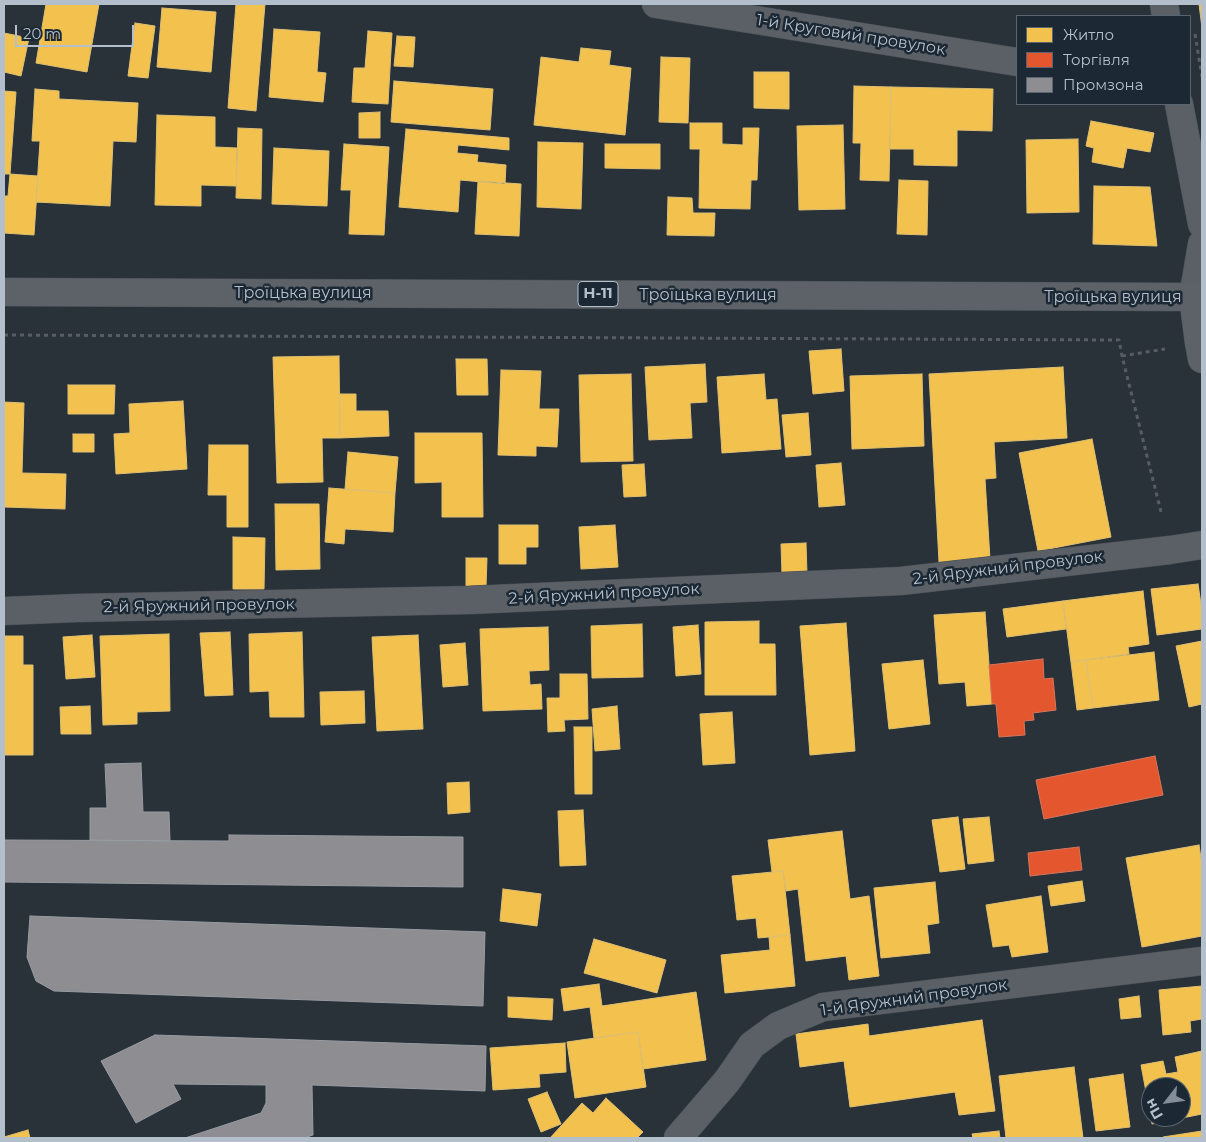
<!DOCTYPE html>
<html>
<head>
<meta charset="utf-8">
<style>
  body { margin:0 }
  #map { position:relative; width:1206px; height:1142px; overflow:hidden; background:#293139; font-family:Montserrat,sans-serif }
  canvas { display:block }
  .frame { position:absolute; inset:0; border:5px solid #b3bfca; pointer-events:none }
  .legend { position:absolute; left:1016px; top:15px; width:175px; height:90px; box-sizing:border-box; background:#1c2934; border:1px solid #586570; margin:0; padding:6px 9px; list-style:none; font-size:15px; color:#b3bfca }
  .legend li { display:flex; align-items:center; gap:10px; height:25px }
  .legend b { width:25px; border:1px solid #586570 }
  .north { position:absolute; left:1141px; top:1077px; width:50px; height:50px; box-sizing:border-box; background:#1c2934; border:1px solid #586570; border-radius:50%; rotate:240deg; font-size:14px; font-weight:700; line-height:20px; text-align:center; color:#b3bfca }
  .north::after { content:''; display:block; margin:auto; width:18px; height:22px; background:#838d97; clip-path:polygon(50% 0,100% 100%,50% 72%,0 100%) }
  .scale { position:absolute; left:15px; top:25px; width:119px; height:22px; box-sizing:border-box; border:2px solid #b3bfca; border-top:0; padding-left:6px; font-size:15px; line-height:18px; white-space:nowrap; color:#b3bfca; -webkit-text-stroke:4px #1c2934; paint-order:stroke }
</style>
</head>
<body>
<div id="map">
<canvas width="1206" height="1142"></canvas>
<div class="frame"></div>
<ul class="legend">
<li><b style="height:14px;background:#f2c14e"></b>Житло</li>
<li><b style="height:14px;background:#e4572e"></b>Торгівля</li>
<li><b style="height:14px;background:#8d8d92"></b>Промзона</li>
</ul>
<div class="north">Пн</div>
<div class="scale">20 m</div>
</div>
<script>
const g = document.querySelector('canvas').getContext('2d');
g.lineJoin = 'round';
function fill(path, color) {
  g.fillStyle = color;
  g.fill(path, 'evenodd');
}
function shape(rows) {
  const path = new Path2D();
  for (const r of rows) {
    path.moveTo(r[0], r[1]);
    for (let i = 2; i < r.length; i += 2) path.lineTo(r[i], r[i + 1]);
  }
  return path;
}
function strokePath(path, color, width, dash) {
  g.strokeStyle = color;
  g.lineWidth = width;
  g.lineCap = dash ? 'butt' : 'round';
  g.setLineDash(dash || []);
  g.stroke(path);
}
function write(font, color, halo, rows, align = 'center') {
  g.font = font + ' Montserrat,sans-serif';
  g.lineWidth = 5;
  g.setLineDash([]);
  g.textBaseline = 'middle';
  g.strokeStyle = halo;
  g.fillStyle = color;
  for (const [text, x, y, turn = 0] of rows) {
    g.save();
    g.translate(x, y);
    g.rotate((+turn || 0) * Math.PI / 180);
    g.textAlign = isNaN(turn) ? turn : align;
    if (halo) g.strokeText(text, 0, 0);
    g.fillText(text, 0, 0);
    g.restore();
  }
}
const homes = shape([
  [46,4,99,4,87,72,36,63,46,4],
  [236,4,265,4,256,111,228,108,236,4],
  [1199,4,1202,4,1202,28,1199,4],
  [162,8,216,12,211,72,157,67,162,8],
  [135,23,155,26,148,78,128,76,135,23],
  [274,29,320,32,317,72,326,73,323,102,269,97,274,29],
  [368,31,392,33,388,104,352,102,354,68,365,68,368,31],
  [4,33,29,38,21,76,4,72,4,33],
  [397,36,415,37,413,67,394,66,397,36],
  [581,48,611,51,609,65,631,68,625,135,534,125,541,57,579,62,581,48],
  [661,57,690,58,688,123,659,122,661,57],
  [754,72,789,72,789,109,754,108,754,72],
  [394,81,493,89,490,130,391,122,394,81],
  [854,86,891,87,889,181,860,180,861,143,853,143,854,86],
  [891,87,993,89,992,131,957,130,957,166,914,165,914,149,890,149,891,87],
  [35,89,59,91,59,99,138,103,136,142,113,141,110,206,36,202,40,141,32,141,35,89],
  [4,91,16,92,10,174,4,174,4,91],
  [380,112,380,138,359,138,359,113,380,112],
  [157,115,215,117,215,147,237,148,236,186,201,185,201,206,155,205,157,115],
  [1091,121,1154,133,1150,152,1127,148,1123,168,1092,162,1094,148,1086,146,1091,121],
  [690,123,722,123,722,144,743,145,743,128,759,128,757,180,751,180,750,209,699,208,700,149,690,149,690,123],
  [843,125,845,209,799,210,797,126,843,125],
  [238,128,262,129,261,199,236,198,238,128],
  [406,129,509,138,509,150,458,145,457,153,478,155,477,162,506,165,505,184,460,180,458,212,399,207,406,129],
  [1078,139,1079,212,1027,213,1026,140,1078,139],
  [538,142,583,143,581,209,537,207,538,142],
  [344,144,389,147,384,235,349,234,351,190,341,190,344,144],
  [605,144,660,144,660,169,605,168,605,144],
  [274,148,329,151,327,206,272,204,274,148],
  [10,174,38,176,34,235,4,233,4,196,8,196,10,174],
  [899,180,928,181,927,235,897,234,899,180],
  [478,181,521,184,519,236,475,234,478,181],
  [1094,186,1150,187,1157,246,1093,244,1094,186],
  [668,197,692,198,693,213,715,213,714,236,667,235,668,197],
  [841,349,844,391,813,394,809,351,841,349],
  [339,356,340,438,322,438,323,482,277,483,273,357,339,356],
  [456,359,487,359,488,395,457,395,456,359],
  [705,364,707,402,690,403,692,438,649,440,645,367,705,364],
  [1063,367,1067,438,994,442,996,478,985,479,990,559,939,562,929,374,1063,367],
  [501,370,541,371,539,409,559,409,557,447,536,446,536,456,498,455,501,370],
  [631,374,633,461,581,462,579,375,631,374],
  [764,374,766,400,777,399,781,449,722,453,717,377,764,374],
  [922,374,924,446,852,449,850,376,922,374],
  [68,385,115,385,114,414,68,414,68,385],
  [340,394,356,394,356,411,388,411,389,436,340,438,340,394],
  [183,401,187,469,116,474,114,434,130,433,129,404,183,401],
  [4,402,24,403,22,473,66,474,65,509,4,507,4,402],
  [808,413,811,455,786,457,782,415,808,413],
  [415,433,482,433,483,517,442,517,442,482,415,483,415,433],
  [73,434,94,434,94,452,73,452,73,434],
  [1092,439,1111,537,1038,551,1019,453,1092,439],
  [209,445,248,445,248,527,227,527,227,495,208,495,209,445],
  [348,452,398,457,395,493,345,489,348,452],
  [841,463,845,505,819,507,816,465,841,463],
  [644,464,646,496,624,497,622,465,644,464],
  [329,488,395,493,393,532,345,529,344,544,325,542,329,488],
  [275,504,319,504,320,569,276,570,275,504],
  [499,525,538,525,538,547,526,547,526,564,499,564,499,525],
  [615,525,618,567,581,569,579,527,615,525],
  [233,537,265,538,264,589,233,589,233,537],
  [806,543,807,574,782,575,781,544,806,543],
  [466,558,487,558,486,587,466,587,466,558],
  [1198,584,1202,611,1202,629,1157,635,1151,589,1198,584],
  [1143,591,1149,644,1128,647,1129,654,1071,662,1063,601,1143,591],
  [1063,601,1066,629,1007,637,1003,609,1063,601],
  [985,612,992,704,967,706,965,682,939,684,934,615,985,612],
  [759,621,759,644,775,644,776,695,705,695,705,622,759,621],
  [846,623,855,751,810,755,800,626,846,623],
  [642,624,643,677,592,678,591,626,642,624],
  [698,625,701,674,676,676,673,627,698,625],
  [548,627,549,670,529,671,530,685,541,684,542,709,483,711,480,629,548,627],
  [230,632,233,695,205,696,200,633,230,632],
  [302,632,304,717,270,717,269,691,250,692,249,634,302,632],
  [169,634,170,711,137,712,137,724,103,725,100,636,169,634],
  [92,635,95,677,66,679,63,637,92,635],
  [418,635,423,729,377,731,372,637,418,635],
  [4,636,23,636,23,665,33,665,33,755,4,755,4,636],
  [1202,641,1202,704,1189,707,1176,646,1202,641],
  [465,643,468,685,443,687,440,645,465,643],
  [1154,652,1159,700,1093,708,1086,660,1154,652],
  [923,660,930,724,889,729,882,664,923,660],
  [1086,660,1093,708,1077,710,1071,662,1086,660],
  [560,674,587,674,588,719,564,720,565,731,548,732,547,698,560,698,560,674],
  [364,691,365,723,321,725,320,692,364,691],
  [90,706,91,734,61,734,60,707,90,706],
  [617,706,620,749,595,751,592,709,617,706],
  [732,712,735,763,703,765,700,714,732,712],
  [574,727,592,727,592,794,575,794,574,727],
  [469,782,470,812,448,814,447,783,469,782],
  [583,810,586,865,560,866,558,811,583,810],
  [958,817,965,869,940,872,932,820,958,817],
  [989,817,994,861,968,864,963,819,989,817],
  [842,831,850,899,869,896,879,976,849,980,846,956,806,961,798,889,786,891,783,871,772,872,768,840,842,831],
  [1199,845,1202,865,1202,936,1142,947,1126,858,1199,845],
  [783,871,790,935,758,938,756,918,737,920,732,876,783,871],
  [1082,881,1085,901,1051,906,1048,886,1082,881],
  [935,882,939,923,927,925,930,953,881,958,874,888,935,882],
  [503,889,541,894,537,926,500,921,503,889],
  [1041,896,1048,952,1012,957,1009,945,993,947,986,905,1041,896],
  [790,935,795,986,725,993,721,955,770,950,769,937,790,935],
  [594,939,666,960,657,993,584,973,594,939],
  [599,984,602,1006,696,992,706,1060,643,1069,638,1032,594,1038,590,1007,564,1011,561,989,599,984],
  [1202,986,1202,1019,1190,1021,1191,1032,1163,1035,1159,990,1202,986],
  [1139,996,1141,1017,1121,1019,1119,999,1139,996],
  [508,997,553,999,552,1020,508,1017,508,997],
  [982,1020,995,1111,959,1115,955,1092,850,1107,844,1061,800,1067,796,1034,868,1024,869,1036,982,1020],
  [638,1032,646,1087,575,1098,567,1042,638,1032],
  [565,1043,566,1072,539,1074,540,1087,493,1090,490,1048,565,1043],
  [1202,1051,1202,1114,1152,1124,1141,1065,1163,1061,1166,1074,1178,1072,1175,1057,1202,1051],
  [1151,1087,1181,1087,1181,1117,1151,1117,1151,1087],
  [1074,1067,1083,1138,1006,1138,999,1076,1074,1067],
  [1123,1074,1130,1127,1096,1131,1089,1079,1123,1074],
  [547,1092,561,1124,541,1132,528,1099,547,1092],
  [606,1098,643,1132,637,1138,550,1138,582,1103,593,1113,606,1098],
  [28,1130,30,1138,4,1138,4,1137,28,1130],
  [999,1131,1000,1138,973,1138,972,1134,999,1131],
  [1202,1131,1202,1138,1163,1138,1163,1137,1202,1131]
]);
const shops = shape([
  [1043,659,1044,679,1053,678,1056,710,1033,713,1034,720,1024,721,1025,735,999,737,996,704,992,704,989,665,1043,659],
  [1155,756,1163,795,1044,819,1036,780,1155,756],
  [1079,847,1082,870,1030,876,1028,853,1079,847]
]);
const industry = shape([
  [141,763,143,812,169,812,170,841,90,840,90,808,107,808,105,764,141,763],
  [229,835,463,837,463,887,4,882,4,840,229,841,229,835],
  [30,916,485,932,483,1006,54,991,36,981,27,957,30,916],
  [155,1035,486,1046,485,1091,312,1085,313,1135,304,1138,185,1138,261,1113,266,1103,266,1085,173,1084,181,1099,136,1123,101,1061,155,1035]
]);
const path = shape([
  [1195,34,1202,77],
  [4,335,1119,340,1122,356,1162,516],
  [1122,356,1165,349]
]);
const minor = shape([
  [656,4,1017,62],
  [1164,4,1166,16],
  [1179,104,1202,224],
  [1202,244,1193,297,1202,296],
  [4,611,77,608,470,600,901,581,1170,550,1202,545],
  [678,1138,727,1081,752,1045,778,1026,823,1007,1202,961]
]);
const major = shape([
  [4,292,1193,297,1199,343,1202,359]
]);
const shields = [
  [598,294,40]
];
const shieldNames = [
  ["Н-11",598,294]
];
const streetNames = [
  ["1-й Круговий провулок",851,35,9],
  ["Троїцька вулиця",303,293],
  ["Троїцька вулиця",708,295],
  ["Троїцька вулиця",1113,297],
  ["2-й Яружний провулок",1008,568,-7],
  ["2-й Яружний провулок",604,594,-3],
  ["2-й Яружний провулок",199,606,-1],
  ["1-й Яружний провулок",914,998,-8]
];
fill(homes, '#f2c14e');
strokePath(homes, '#dfc073', 1);
fill(shops, '#e4572e');
strokePath(shops, '#d5765d', 1);
fill(industry, '#8d8d92');
strokePath(industry, '#989ca3', 1);
strokePath(minor, '#484d53', 29);
strokePath(major, '#474e55', 29);
strokePath(path, '#575e63', 3, [4, 4]);
strokePath(minor, '#5a6066', 28);
strokePath(major, '#5c6268', 28);
for (const [x, y, w] of shields) {
  const box = new Path2D();
  box.roundRect(x - w / 2, y - 12.5, w, 25, 4);
  g.fillStyle = '#1c2934';
  g.fill(box);
  strokePath(box, '#b3bfca', 1);
}
write('bold 15px', '#b3bfca', null, shieldNames);
write('16px', '#b3bfca', '#1c2934', streetNames);
</script>
</body>
</html>
